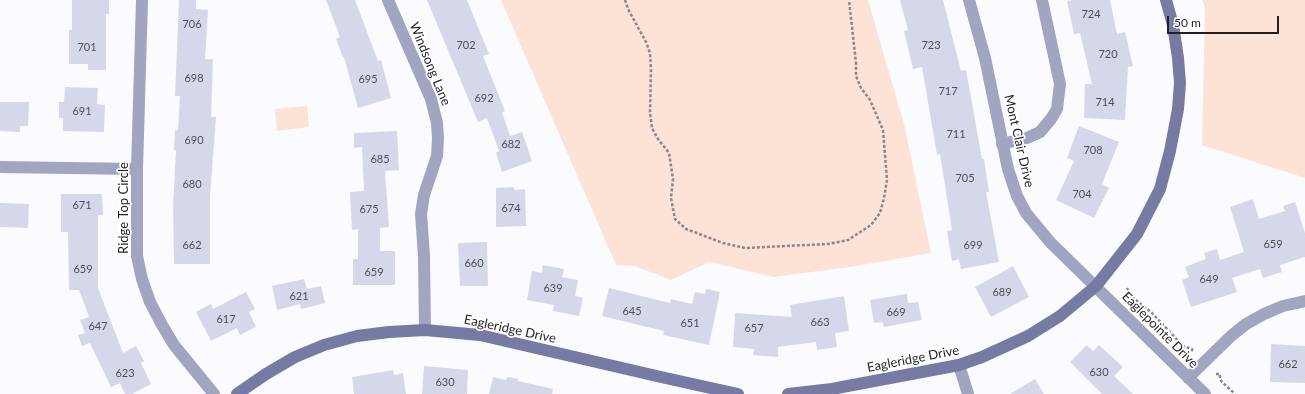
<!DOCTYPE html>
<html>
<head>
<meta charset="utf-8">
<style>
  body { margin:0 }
  #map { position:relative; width:1305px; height:394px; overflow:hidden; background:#fafbff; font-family:Lato,sans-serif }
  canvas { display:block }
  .scale { position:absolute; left:1167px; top:16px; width:112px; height:18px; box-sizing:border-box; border:2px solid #1f2026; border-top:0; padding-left:5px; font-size:12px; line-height:14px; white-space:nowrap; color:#1f2026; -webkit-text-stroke:3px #fff; paint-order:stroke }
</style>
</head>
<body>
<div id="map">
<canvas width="1305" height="394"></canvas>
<div class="scale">50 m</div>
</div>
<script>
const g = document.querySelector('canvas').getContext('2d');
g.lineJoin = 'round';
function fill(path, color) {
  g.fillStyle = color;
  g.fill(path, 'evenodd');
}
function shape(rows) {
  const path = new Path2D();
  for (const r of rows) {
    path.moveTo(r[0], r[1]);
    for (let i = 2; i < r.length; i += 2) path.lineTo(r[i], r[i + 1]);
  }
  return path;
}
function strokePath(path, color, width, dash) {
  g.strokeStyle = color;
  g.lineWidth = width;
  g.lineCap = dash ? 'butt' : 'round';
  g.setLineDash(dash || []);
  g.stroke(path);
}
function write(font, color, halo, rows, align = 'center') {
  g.font = font + ' Lato,sans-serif';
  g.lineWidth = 3.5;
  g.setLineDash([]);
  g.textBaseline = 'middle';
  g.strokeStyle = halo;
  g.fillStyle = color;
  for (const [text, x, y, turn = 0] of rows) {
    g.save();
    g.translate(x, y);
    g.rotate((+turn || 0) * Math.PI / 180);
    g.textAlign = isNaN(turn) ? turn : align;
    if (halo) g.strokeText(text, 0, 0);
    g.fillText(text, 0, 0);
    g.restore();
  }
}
const green = shape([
  [501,0,868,0,904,124,931,253,850,267,774,277,709,262,671,280,635,266,616,265],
  [1202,0,1305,0,1305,178,1202,145,1205,7],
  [307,106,309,127,277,131,275,109]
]);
const building = shape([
  [72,0,109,0,109,14,106,14,106,70,88,70,88,64,69,64,69,30,72,30],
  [179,0,196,0,196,9,208,10,205,59,213,59,211,117,216,117,210,196,210,264,174,264,173,205,176,150,174,150,175,130,178,130,180,96,175,96],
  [326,0,355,0,378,61,381,60,391,98,358,108,344,57,343,57,336,39,340,37],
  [427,0,467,0,489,54,483,56,505,111,502,112,510,136,522,132,532,161,502,172,496,153,499,151,487,118,478,122],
  [900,0,943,0,961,71,966,70,982,159,984,159,989,192,986,192,999,262,961,269,959,259,952,261,947,231,952,230,940,154,937,155,922,67,913,69,904,31,908,30],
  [1074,0,1110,0,1117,34,1125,32,1133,66,1128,67,1125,120,1084,118,1085,84,1092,84,1080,33,1074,34,1067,1],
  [65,87,98,88,97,104,105,105,104,132,63,131,63,118,59,118,59,102,64,102],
  [0,102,29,102,28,126,20,126,20,132,0,131],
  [1079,126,1119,142,1102,184,1109,188,1094,218,1056,200,1074,161,1067,158],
  [397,131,399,170,385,171,389,227,380,228,380,251,395,251,395,285,353,285,353,259,358,259,358,229,352,230,350,192,364,191,362,147,354,148,354,133],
  [514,187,514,190,525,189,526,226,496,227,496,188],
  [61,194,102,194,103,215,98,215,98,288,123,353,136,346,144,361,141,363,151,384,132,394,125,394,120,383,111,387,90,343,82,346,78,335,85,333,80,320,89,317,79,290,69,290,68,232,61,232],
  [1253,199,1259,219,1285,211,1283,206,1295,202,1305,233,1305,257,1280,265,1282,272,1263,278,1260,269,1232,278,1237,292,1191,307,1182,280,1189,277,1185,267,1206,259,1204,253,1217,249,1220,260,1244,252,1230,207],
  [0,203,29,204,28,228,0,227],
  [487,242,488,286,460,286,458,243],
  [543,265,564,269,562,277,578,280,575,296,583,298,579,316,553,311,554,305,527,300,532,271,542,273],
  [1013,266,1029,297,991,317,975,287],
  [304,279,307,289,321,286,325,303,301,309,300,304,277,310,272,286],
  [609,288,670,303,671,299,692,304,695,292,705,294,706,289,720,292,709,345,663,335,664,331,602,316],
  [246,292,255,309,249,312,256,327,240,335,237,328,211,341,196,312,211,304,213,309],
  [907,294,908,303,918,302,922,320,884,327,883,322,874,323,870,300],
  [844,296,849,331,835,333,837,347,817,350,816,342,778,347,778,357,753,355,754,349,733,347,735,313,792,317,790,305],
  [1271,344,1305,346,1305,383,1270,382],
  [1087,345,1093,351,1099,345,1123,367,1114,376,1133,394,1102,394,1070,362],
  [424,366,468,370,467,394,422,394],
  [393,370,394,375,403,373,406,394,354,394,352,377],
  [493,377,506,380,507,377,518,379,518,381,553,389,552,394,489,394],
  [1035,379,1044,394,1010,394]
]);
const path = shape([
  [625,0,628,9,646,42,650,53,651,69,650,113,652,128,658,139,669,153,673,179,671,198,675,219,686,229,723,243,745,248,828,244,848,240,871,225,880,213,884,198,887,180,883,130,870,100,861,88,856,76,856,63,849,0],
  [1127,288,1132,297,1152,313,1183,346,1192,349,1192,353],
  [1216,374,1220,374,1220,379,1222,382,1235,394]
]);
const street = shape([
  [142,0,137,169,137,256,142,279,150,302,162,325,174,345,214,394],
  [388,0,431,99,437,123,438,138,437,156,424,195,421,214,424,256,425,330],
  [969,0,985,58,1008,169,1017,196,1026,213,1050,242,1205,394],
  [1002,144,1027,138,1040,132,1051,119,1057,109,1060,84,1042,0],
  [0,167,137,169],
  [959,365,968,394],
  [1188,378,1231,336,1246,324,1264,314,1283,306,1305,301]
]);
const secondary = shape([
  [237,394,266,374,295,357,324,345,357,336,389,332,425,330,480,335,661,377,738,394],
  [788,394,832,389,959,365,982,357,1028,336,1060,316,1096,286,1137,234,1160,189,1170,151,1178,109,1180,83,1178,58,1173,25,1166,0]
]);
const numberNames = [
  ["724",1091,14],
  ["706",192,24],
  ["702",466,45],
  ["723",931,45],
  ["701",87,47],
  ["720",1108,54],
  ["698",194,78],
  ["695",368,79],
  ["717",948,91],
  ["692",484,98],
  ["714",1105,102],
  ["691",82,111],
  ["711",956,134],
  ["690",194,140],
  ["682",511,144],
  ["708",1093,150],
  ["685",380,159],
  ["705",965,178],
  ["680",192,184],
  ["704",1082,194],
  ["671",82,205],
  ["674",511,208],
  ["675",369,209],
  ["659",1273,244],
  ["662",192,245],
  ["699",973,245],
  ["660",474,263],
  ["659",83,269],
  ["659",374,272],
  ["649",1209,279],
  ["639",553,288],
  ["689",1002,292],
  ["621",299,296],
  ["645",632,311],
  ["669",896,312],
  ["617",226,319],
  ["663",820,322],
  ["651",690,323],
  ["647",98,326],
  ["657",754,328],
  ["662",1288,364],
  ["630",1099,372],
  ["623",125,373],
  ["630",445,382]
];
const streetNames = [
  ["Windsong Lane",430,64,68],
  ["Mont Clair Drive",1019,141,77],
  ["Ridge Top Circle",124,208,-90],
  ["Eagleridge Drive",510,329,12],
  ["Eaglepointe Drive",1160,330,45],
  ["Eagleridge Drive",913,359,-11]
];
fill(green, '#fce3d6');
fill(building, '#d5d8ea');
strokePath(path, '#87888d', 2.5, [3, 2]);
strokePath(street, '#a1a5c1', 12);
strokePath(secondary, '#777ba3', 12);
write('11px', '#4c4e57', null, numberNames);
write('13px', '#1f2026', '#fff', streetNames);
</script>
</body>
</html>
